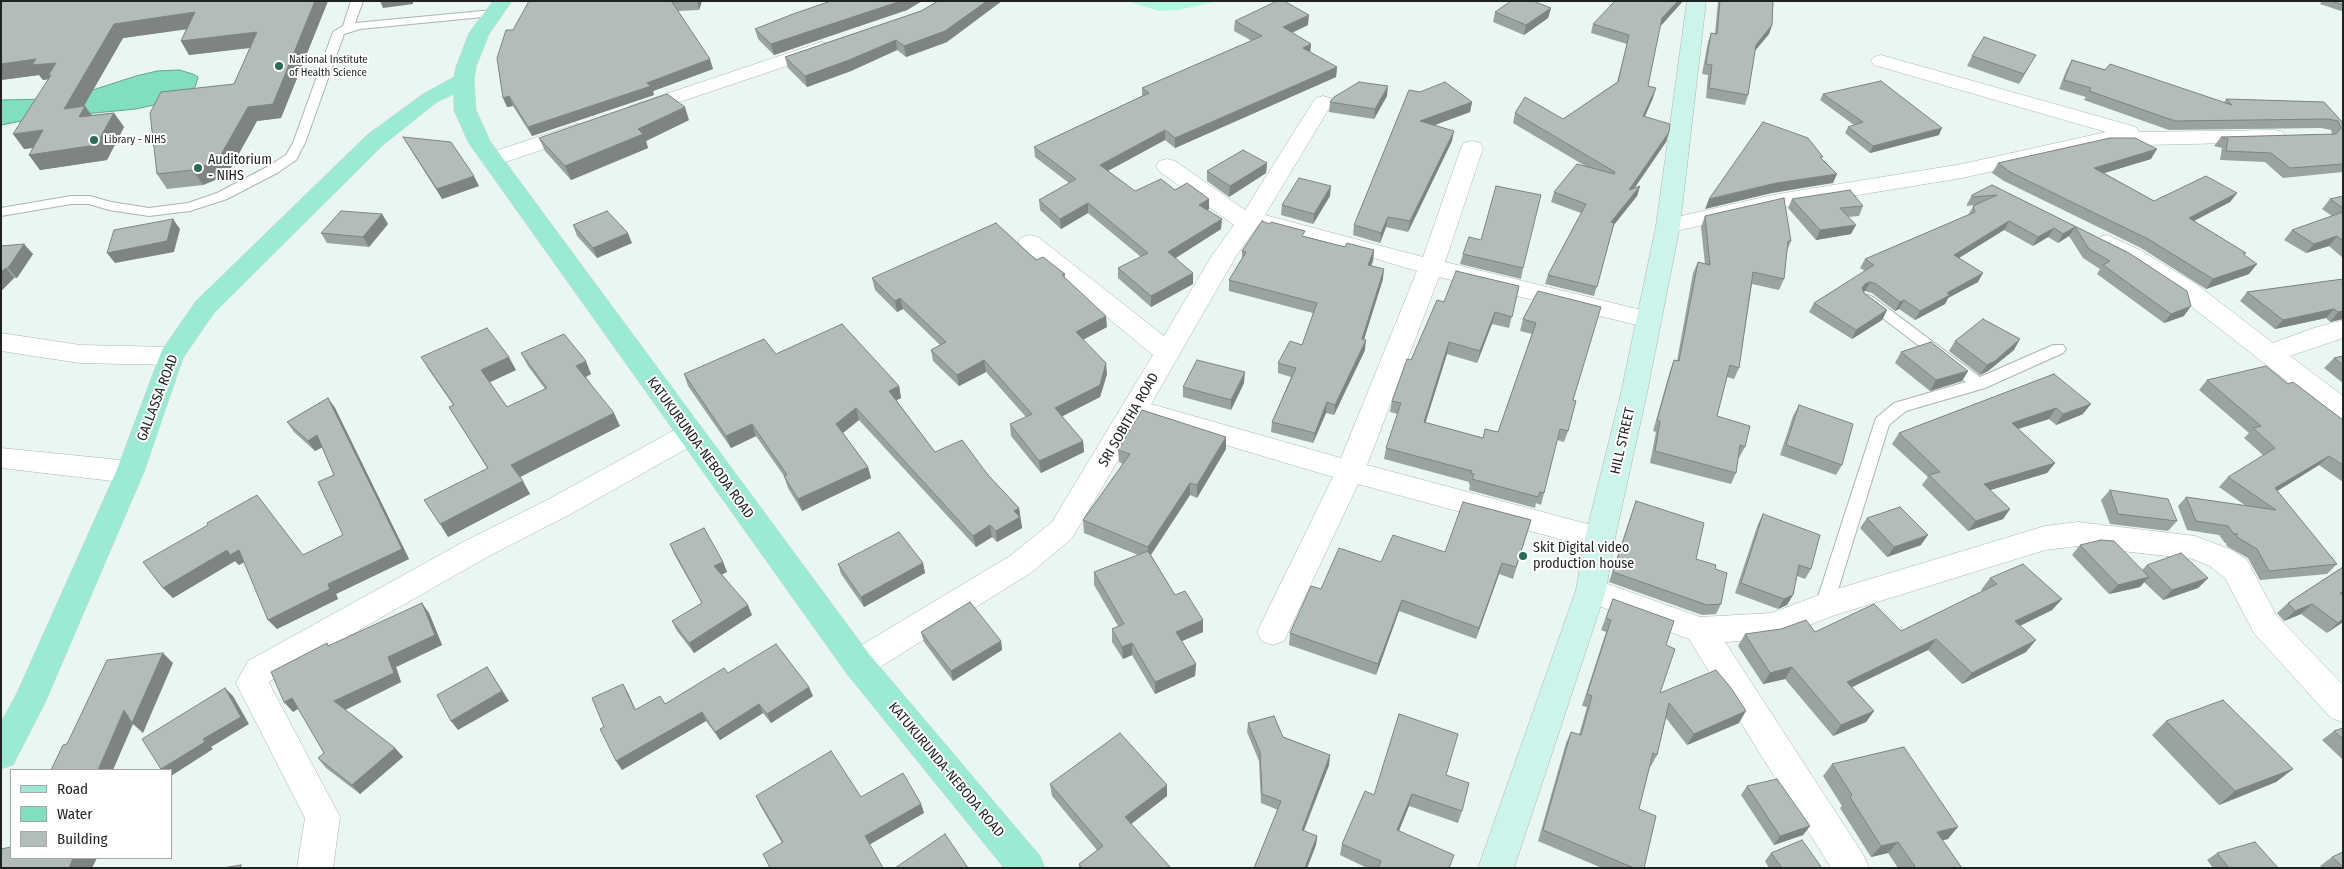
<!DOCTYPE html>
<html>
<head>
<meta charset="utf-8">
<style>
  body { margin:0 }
  #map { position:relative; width:2344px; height:869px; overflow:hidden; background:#eaf6f1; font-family:"Fira Sans Condensed",sans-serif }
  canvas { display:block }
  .frame { position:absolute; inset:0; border:2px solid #1e2221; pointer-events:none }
  .legend { position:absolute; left:10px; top:769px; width:162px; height:90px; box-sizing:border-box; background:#fff; border:1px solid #a5a7a6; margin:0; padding:6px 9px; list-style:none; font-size:15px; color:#1e2221 }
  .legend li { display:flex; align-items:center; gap:10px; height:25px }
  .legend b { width:25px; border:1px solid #a5a7a6 }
</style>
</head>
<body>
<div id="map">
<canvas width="2344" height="869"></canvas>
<div class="frame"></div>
<ul class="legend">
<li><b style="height:6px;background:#9bead4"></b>Road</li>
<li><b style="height:14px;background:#82dec1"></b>Water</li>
<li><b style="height:14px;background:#b2bdb9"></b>Building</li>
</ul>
</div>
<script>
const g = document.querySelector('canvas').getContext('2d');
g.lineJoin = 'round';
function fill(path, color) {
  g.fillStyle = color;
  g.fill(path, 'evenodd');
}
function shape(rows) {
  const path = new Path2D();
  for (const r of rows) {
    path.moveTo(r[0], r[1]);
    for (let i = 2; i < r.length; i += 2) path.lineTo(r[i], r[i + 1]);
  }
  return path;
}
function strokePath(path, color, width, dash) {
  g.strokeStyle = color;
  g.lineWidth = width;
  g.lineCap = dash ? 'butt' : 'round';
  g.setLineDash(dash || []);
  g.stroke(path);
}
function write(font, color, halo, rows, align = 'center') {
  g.font = font + ' "Fira Sans Condensed",sans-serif';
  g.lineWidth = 4;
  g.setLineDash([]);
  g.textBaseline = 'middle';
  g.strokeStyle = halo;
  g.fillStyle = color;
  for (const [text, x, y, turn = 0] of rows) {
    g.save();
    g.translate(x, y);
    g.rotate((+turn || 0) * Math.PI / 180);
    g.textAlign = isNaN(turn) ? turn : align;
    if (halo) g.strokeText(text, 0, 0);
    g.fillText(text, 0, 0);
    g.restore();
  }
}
const green = shape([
  [1126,1,1219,1,1178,10,1160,11]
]);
const water = shape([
  [179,70,193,74,198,77,195,87,167,102,136,109,32,119,1,125,1,100,49,99,74,96,136,76,157,71,179,70]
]);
const service = shape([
  [351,1,363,1,355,23,493,10,499,13,493,16,360,29,344,34,305,143,296,160,277,173,227,199,190,211,149,216,109,210,89,204,71,204,1,216,1,208,71,196,90,196,111,202,149,208,188,203,217,193,267,167,286,155,293,143,333,32,343,26,351,1],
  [1868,295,1873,297,1980,377,2053,345,2063,345,2066,349,2063,353,1985,388,1906,411,1889,425,1833,606,1830,611,1824,613,1818,611,1815,606,1876,418,1894,403,1966,382,1863,303,1861,300,1863,297,1868,295]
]);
const minor = shape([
  [821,42,828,44,831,48,828,52,644,114,637,116,630,114,626,110,630,106,821,42],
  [1881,55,2136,127,2139,132,2274,130,2282,131,2285,136,2282,141,2274,142,2104,146,1962,178,1772,209,1668,233,1660,231,1656,226,1660,221,1772,195,1962,164,2106,132,1874,65,1871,61,1874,57,1881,55],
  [1323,96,1330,98,1333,102,1265,215,1423,257,1461,148,1464,143,1472,141,1480,143,1483,148,1445,262,1658,314,1662,320,1658,326,1649,328,1439,277,1367,465,1610,530,1615,538,1610,546,1600,550,1358,484,1284,641,1273,645,1262,641,1257,632,1333,477,1142,420,1072,538,1032,572,869,674,858,678,847,674,842,664,847,654,1010,556,1052,522,1153,355,1022,247,1018,242,1022,237,1030,235,1038,237,1164,336,1213,254,1234,225,1159,171,1156,166,1159,161,1167,159,1175,161,1245,210,1313,102,1316,98,1323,96],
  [1259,224,1417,271,1341,458,1151,404,1236,256,1259,224],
  [577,124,585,125,588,130,585,135,491,167,483,165,480,160,483,155,577,124],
  [2107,235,2140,250,2196,284,2273,343,2311,329,2343,320,2343,338,2290,356,2343,396,2343,420,2333,417,2178,296,2124,260,2099,247,2095,242,2099,237,2107,235],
  [1,333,80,345,171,347,180,350,184,356,180,362,171,365,80,363,1,351,1,333],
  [690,424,700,427,704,434,700,441,569,515,487,557,270,681,269,683,340,817,333,868,297,868,305,818,236,683,248,661,465,541,549,499,680,427,690,424],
  [1,448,130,461,140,465,144,472,140,479,130,483,1,468,1,448],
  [2078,522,2195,536,2232,550,2247,560,2276,615,2343,685,2343,722,2331,718,2254,633,2225,578,2210,566,2193,559,2078,546,2045,550,1832,616,1774,639,1725,642,1864,856,1869,868,1831,868,1689,639,1580,599,1576,590,1580,581,1591,578,1700,617,1772,613,1824,593,2045,526,2078,522]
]);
const secondary = shape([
  [1687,1,1706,1,1680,226,1647,393,1615,538,1606,590,1514,868,1478,868,1576,590,1585,538,1621,393,1656,226,1687,1]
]);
const primary = shape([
  [493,1,512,1,489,34,476,67,474,80,476,110,490,141,869,654,1040,856,1045,868,1004,868,847,674,468,142,454,110,454,94,437,102,383,145,214,313,183,358,144,472,45,703,13,765,1,769,1,722,16,695,116,472,162,350,196,301,367,135,423,94,454,77,456,67,469,33,493,1]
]);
const wall = shape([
  [1,1,330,1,328,1,281,118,257,121,227,175,203,185,167,189,157,174,234,84,250,48,189,55,181,41,186,29,123,38,84,106,85,106,92,115,114,113,124,127,107,160,40,170,29,155,33,148,24,149,48,79,43,80,39,75,1,80],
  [529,1,702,1,699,10,678,11,713,69,653,91,654,95,532,136,513,106,507,107],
  [831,1,922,1,907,10,774,55,758,39,755,29],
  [1683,1,1660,26,1648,86,1653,98,1645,117,1669,132,1666,142,1634,189,1640,186,1637,196,1614,225,1594,296,1545,284,1548,275,1581,213,1551,202,1554,192,1587,167,1513,123,1515,113,1563,119,1617,82,1627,44,1591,33,1593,24],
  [1718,1,1773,1,1772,25,1769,34,1755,51,1748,95,1745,105,1706,98,1708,75,1702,74,1708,42,1711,33,1715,34],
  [2322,1,2343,1,2343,10,2341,11,2320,4],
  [1551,8,1548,18,1524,35,1493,22,1495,12],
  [921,11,947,42,906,57,897,50,851,71,807,87,788,68,785,57],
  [1235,21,1308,25,1292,33,1311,44,1310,52,1337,67,1336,77,1175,148,1165,140,1108,171,1135,191,1175,190,1209,199,1209,209,1207,210,1221,229,1175,258,1193,284,1151,307,1118,278,1118,268,1141,257,1088,213,1061,229,1040,210,1039,200,1069,183,1035,157,1034,147,1142,96,1142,88,1252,41,1234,31],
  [1972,56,2030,65,2019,84,1967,66],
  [2072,60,2224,103,2226,99,2324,102,2343,123,2343,172,2283,178,2265,162,2220,160,2222,148,2214,146,2221,137,2332,134,2331,130,2321,128,2169,130,2084,100,2086,97,2059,89,2067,69],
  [1409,90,1472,102,1470,112,1435,125,1452,141,1408,232,1386,227,1380,243,1353,235,1354,225],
  [1823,94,1939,135,1870,153,1845,133,1848,127,1854,125,1820,100],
  [1387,96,1374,119,1329,112,1330,102],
  [689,120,646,141,648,148,571,180,545,151,539,138],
  [403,137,479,186,442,199,409,147],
  [2151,159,2104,173,2154,201,2237,193,2230,202,2194,221,2246,253,2244,254,2249,274,2206,289,2141,248,2004,181,1992,173,1998,163],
  [1267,163,1266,173,1229,197,1207,181,1207,171],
  [1992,185,2129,253,2184,316,2164,323,2097,274,2100,269,2083,258,2069,236,2058,243,2048,237,2033,246,2004,230,1959,258,1978,282,1948,298,1945,304,1915,320,1899,309,1895,311,1872,293,1865,291,1864,292,1864,293,1887,310,1882,320,1852,339,1809,312,1814,303,1865,271,1860,268,1865,259,1968,215,1974,205,1967,206,1967,204,1972,195],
  [1330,196,1313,224,1281,215,1282,205],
  [2343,196,2343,258,2329,246,2306,253,2284,240,2292,230,2332,216,2322,209,2330,199],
  [1792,199,1863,206,1859,216,1848,217,1851,234,1816,240,1788,208],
  [382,214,388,224,369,247,327,243,321,233],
  [1705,216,1791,241,1787,251,1784,279,1779,290,1752,284,1739,368,1734,379,1727,377,1717,416,1745,447,1739,458,1738,458,1736,473,1731,484,1650,463,1656,432,1653,431,1670,371,1674,360,1677,361,1693,273,1698,262,1705,264,1701,227],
  [573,225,632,243,597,258,577,236],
  [1304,236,1345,247,1374,250,1373,261,1371,266,1383,279,1364,339,1365,350,1334,415,1326,413,1313,443,1271,432,1272,422,1291,377,1278,373,1278,363,1302,345,1313,313,1229,291,1229,280,1242,258,1242,251],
  [1481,240,1523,268,1521,279,1460,264,1463,254],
  [1,246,33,254,17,278,14,278,1,291],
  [1036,260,1065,274,1065,278,1107,327,1083,339,1107,374,1100,397,1062,416,1083,441,1084,452,1041,473,1011,436,1010,424,1026,417,986,372,959,386,933,361,931,350,940,345,903,309,897,312,875,290,872,278],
  [2343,279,2343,319,2330,322,2326,318,2275,329,2240,301,2247,292],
  [1519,286,1509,328,1492,324,1477,363,1447,354,1425,423,1483,438,1498,432,1532,334,1520,331,1523,319,1538,291,1573,400,1568,431,1564,442,1557,440,1544,493,1541,505,1536,503,1535,508,1469,490,1470,485,1469,484,1469,482,1384,459,1386,448,1398,414,1390,412,1392,401,1411,360,1444,302],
  [1955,341,2014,350,1988,371,1980,375,1949,351],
  [1901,352,1968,371,1962,381,1930,391,1895,363],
  [521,353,591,374,586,377,620,426,520,477,530,494,448,537,487,468,449,407,453,405,429,370,421,357,516,370,490,382,507,407,545,389,528,366],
  [776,354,899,386,901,398,896,400,935,452,988,475,1019,508,1022,528,997,542,992,537,976,547,859,420,843,433,868,467,871,478,802,511,788,488,784,476,756,436,731,448,688,386,684,374],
  [2343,356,2343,383,2324,368,2334,358],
  [2054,374,2083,414,2056,425,2049,419,2018,429,2055,463,2047,473,1990,490,2010,509,2003,519,1968,531,1922,485,1928,477,1892,444,1899,433],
  [2207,380,2288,384,2343,420,2343,482,2319,465,2277,491,2337,564,2327,574,2260,580,2248,558,2228,547,2226,545,2227,544,2225,543,2219,535,2187,530,2178,506,2186,497,2246,506,2219,487,2228,477,2264,456,2244,438,2249,433,2199,390],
  [1244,383,1231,410,1183,397,1183,387],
  [328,398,335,408,409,559,336,594,338,599,277,629,244,562,239,565,235,561,173,598,163,588,143,562,303,555,343,535,334,475,322,447,315,451,294,432,287,422],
  [1799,405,1842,465,1836,475,1780,455,1793,416],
  [1226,449,1197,498,1190,495,1151,555,1175,595,1203,620,1203,632,1182,641,1196,664,1195,676,1155,694,1132,655,1123,659,1112,642,1112,629,1118,626,1094,585,1094,572,1138,555,1084,533,1083,520,1123,464,1119,462,1118,450],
  [2110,490,2177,521,2168,531,2110,524,2101,500],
  [1636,501,1696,559,1715,569,1721,604,1716,614,1702,615,1609,582,1632,512],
  [1763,514,1811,569,1805,579,1797,576,1793,595,1787,605,1778,609,1735,593,1758,524],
  [1867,518,1921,545,1887,557,1860,528],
  [1531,520,1513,579,1499,574,1476,639,1399,611,1376,675,1289,645,1290,633,1321,589,1381,562,1445,552],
  [670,544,723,562,727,572,722,574,752,615,694,653,677,631,672,621,702,603,674,554],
  [2080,545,2142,570,2147,565,2208,578,2198,588,2163,600,2144,582,2140,587,2109,594,2072,555],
  [923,563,925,573,864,607,841,574,838,564],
  [2343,567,2343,622,2327,633,2301,614,2284,621,2277,613,2288,603],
  [1990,578,2062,599,2052,610,2020,626,2026,652,1962,684,1928,650,1852,687,1874,711,1866,722,1833,736,1785,679,1763,684,1738,646,1745,634,1815,632,1901,631,1983,591,1981,590],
  [1613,599,1666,645,1660,693,1739,723,1687,745,1666,718,1657,755,1651,766,1650,766,1639,809,1644,868,1602,868,1538,841,1566,743,1571,732,1579,735,1587,707,1582,706,1606,632,1601,630],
  [429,613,442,645,396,667,401,682,345,710,395,748,403,757,360,794,326,768,318,758,324,753,299,708,293,712,327,643,329,646],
  [921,632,1001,641,1002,650,953,681,924,642],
  [728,673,813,696,771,723,763,713,720,740,706,721,622,770,604,727,628,693,635,710,665,704],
  [2166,721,2293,769,2276,782,2219,805,2152,735],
  [1248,723,1330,755,1329,765,1304,831,1317,836,1316,845,1307,868,1254,868,1278,810,1261,803,1259,761,1247,732],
  [2343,728,2343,760,2322,740,2334,731],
  [1832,764,1948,839,1942,840,1962,868,1898,868,1888,853,1871,857,1840,808,1842,806,1823,776],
  [1446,775,1462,811,1458,823,1409,806,1399,831,1449,868,1367,868,1340,855,1342,844,1374,795],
  [1050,784,1167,785,1167,796,1131,824,1171,868,1079,868,1079,864,1097,850,1052,796],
  [1747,786,1810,826,1803,835,1774,845,1741,795],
  [756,796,861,797,921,804,924,813,782,843,760,805],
  [2343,852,2343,868,2322,868,2320,866,2332,857],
  [1771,853,1822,868,1769,868,1765,861],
  [2217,853,2278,868,2213,868,2207,860]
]);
const shadedWall = shape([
  [315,1,330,1,328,1,281,118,257,121,227,175,203,185,193,170,248,107],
  [392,1,413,1,413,4,383,8,381,3],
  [697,1,702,1,699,10],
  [901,1,922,1,907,10,774,55,771,44],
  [987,1,1002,1,947,42,906,57,904,46],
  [1678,1,1683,1,1659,28,1662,18],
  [1551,8,1548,18,1524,35,1526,25],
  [195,12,203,27,123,38,74,123,64,109,114,24],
  [1309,15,1308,25,1282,37,1283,27],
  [1772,25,1769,34,1752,54,1756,45],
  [257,32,265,46,189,55,181,41],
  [896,40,897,50,851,71,807,87,805,76],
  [1311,44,1310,54,1303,48],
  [2036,55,2030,65,2019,84,2024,74],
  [36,59,56,63,50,79,43,80,39,75,1,80,1,64],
  [710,59,713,69,653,91,654,95,532,136,528,127],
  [1337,67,1336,77,1175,148,1175,138],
  [1388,86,1387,96,1374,119,1375,109],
  [1656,88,1653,98,1640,126,1643,116],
  [509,96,513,106,507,107,503,98],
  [1472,102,1470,112,1418,131,1420,121],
  [85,106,95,121,79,117],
  [685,107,689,120,646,141,648,148,571,180,565,166,638,129],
  [114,113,124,127,107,160,40,170,29,155],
  [1942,128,1939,135,1870,153,1873,146],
  [43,130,54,145,24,149,13,134],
  [1165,130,1165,140,1100,175,1100,165],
  [1454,131,1452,141,1408,232,1410,221],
  [1669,132,1666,142,1626,200,1629,190],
  [2157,149,2151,159,2088,178,2094,168],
  [1267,163,1266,173,1229,197,1230,186],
  [1837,174,1833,183,1772,193,1705,209,1709,199,1776,183],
  [474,176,479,186,442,199,437,189],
  [1331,186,1330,196,1313,224,1314,214],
  [1640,186,1637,196,1608,232,1611,222],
  [2237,193,2230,202,2182,227,2189,218],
  [1209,199,1209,209,1199,215,1199,205],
  [1088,203,1088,213,1061,229,1060,219],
  [382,214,388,224,369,247,363,237],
  [1388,217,1386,227,1380,243,1381,233],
  [173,219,180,229,174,252,115,263,107,253],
  [1222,219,1221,229,1168,263,1168,252],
  [2009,221,2004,230,1949,264,1954,255],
  [1856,225,1851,234,1816,240,1820,230],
  [2075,227,2069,236,2058,243,2063,234],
  [2054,228,2048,237,2033,246,2038,237],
  [628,233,632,243,597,258,593,248],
  [2337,236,2329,246,2306,253,2314,244],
  [24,244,33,254,17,278,8,268],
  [1374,250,1373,261,1367,276,1368,265],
  [2257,264,2249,274,2206,289,2213,279],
  [6,268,14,278,1,291,1,272],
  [1384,269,1383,279,1361,349,1362,339],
  [1193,273,1193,284,1151,307,1151,296],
  [1983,273,1978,282,1948,298,1945,304,1915,320,1920,311,1947,293],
  [1870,282,1865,291,1860,293,1862,288,1865,284],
  [900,298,903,309,897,312,895,301],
  [1904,300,1899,309,1895,311,1900,302],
  [2191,306,2184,316,2164,323,2171,314],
  [2334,309,2326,318,2275,329,2283,320],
  [1887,310,1882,320,1852,339,1856,330],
  [2343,311,2343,319,2330,322,2338,312],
  [1495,312,1492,324,1477,363,1480,351],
  [1106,316,1107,327,1077,343,1076,332],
  [2020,339,2014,350,1988,371,1980,375,1987,365],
  [1366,340,1365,350,1334,415,1335,405],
  [1449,342,1447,354,1422,434,1424,422],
  [509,357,516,370,488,383,481,370],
  [984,360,986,372,959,386,957,375],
  [586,361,591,374,582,379,576,366],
  [1106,363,1107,374,1100,397,1057,419,1055,408],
  [1968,371,1962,381,1930,391,1936,380],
  [1245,372,1244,383,1231,410,1231,400],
  [899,386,901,398,891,403,889,391],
  [328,398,335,408,409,559,336,594,338,599,277,629,268,620,328,584,402,549],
  [1327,402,1326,413,1313,443,1315,433],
  [2091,404,2083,414,2056,425,2063,414],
  [856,408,859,420,839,436,836,424],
  [2056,408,2049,419,2005,433,2012,423],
  [614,413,620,426,518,478,511,465],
  [752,424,756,436,731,448,726,436],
  [317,435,325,446,315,451,308,441],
  [1226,437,1226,449,1197,498,1197,485],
  [1083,441,1084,452,1041,473,1039,461],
  [2329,456,2319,465,2266,498,2275,488],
  [2055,463,2047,473,1977,494,1984,484],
  [868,467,871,478,802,511,798,499],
  [523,481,530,494,448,537,440,524],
  [1190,483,1190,495,1148,559,1148,547],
  [1019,508,1022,528,997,542,996,531,1014,511],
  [2010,509,2003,519,1968,531,1976,521],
  [990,525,992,537,976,547,973,536],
  [1928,535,1921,545,1887,557,1894,547],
  [227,550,239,550,248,560,239,565,235,561,173,598,163,588],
  [723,562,727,572,718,576,714,566],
  [923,563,925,573,864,607,861,597],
  [1502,563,1499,574,1476,639,1479,628],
  [2149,577,2140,587,2109,594,2118,585],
  [2208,578,2198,588,2163,600,2172,590],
  [1793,595,1787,605,1778,609,1784,599],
  [2062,599,2052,610,2005,633,2015,621],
  [1402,600,1399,611,1376,675,1378,664],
  [422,603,429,613,442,645,396,667,401,682,343,711,334,701,388,657],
  [2312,604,2301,614,2284,621,2295,611],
  [748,605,752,615,694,653,689,643],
  [2343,619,2343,622,2327,633,2338,623],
  [1203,620,1203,632,1175,644,1176,632],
  [1936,639,1928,650,1840,693,1847,682],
  [2036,640,2026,652,1962,684,1972,673],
  [1001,641,1002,650,953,681,951,671],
  [1132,643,1132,655,1123,659,1122,647],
  [163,653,173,663,143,733,133,724,113,770,98,770,124,710],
  [1196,664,1195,676,1155,694,1155,682],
  [487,667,509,701,458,730,451,721],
  [1792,667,1785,679,1763,684,1770,673],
  [623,684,628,693,640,719,635,710],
  [809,687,813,696,771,723,767,714],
  [225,688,233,696,249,724,211,747,213,749,171,776,171,770,162,770,161,769,203,739],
  [292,698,301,707,293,712,284,702],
  [759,704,763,713,720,740,715,732],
  [1746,711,1739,723,1687,745,1694,734],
  [1874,711,1866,722,1833,736,1841,725],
  [702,712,706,721,622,770,616,761],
  [395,748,403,757,360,794,352,785],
  [1330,755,1329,765,1300,839,1302,830],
  [2293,769,2276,782,2219,805,2235,791],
  [1167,785,1167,796,1126,828,1125,817],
  [1412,794,1409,806,1394,842,1397,830],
  [921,804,924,813,869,845,865,836],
  [1810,826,1803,835,1774,845,1780,836],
  [1958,827,1948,839,1926,844,1937,832],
  [1317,836,1316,845,1307,868,1305,868],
  [1898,842,1888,853,1871,857,1881,846],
  [73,858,97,858,92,868,69,868]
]);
const building = shape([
  [1,1,315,1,273,104,248,107,218,160,193,170,157,174,150,113,161,92,234,84,257,32,181,41,195,12,114,24,64,109,85,106,79,117,114,113,96,145,29,155,43,130,13,134,51,75,48,76,56,63,32,65,36,59,1,64,1,1],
  [381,1,392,1,381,3,381,1],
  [529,1,692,1,672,2,710,59,647,83,651,86,528,127,509,96,503,98,497,58,506,30,513,30,529,1],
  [831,1,901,1,771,44,755,29,793,14,831,1],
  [938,1,987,1,945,31,904,46,896,40,849,60,805,76,785,57,921,11,938,1],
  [1277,1,1284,1,1309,15,1283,27,1311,44,1303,48,1337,67,1175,138,1165,130,1100,165,1135,191,1161,179,1175,190,1187,183,1209,199,1199,205,1222,219,1168,252,1193,273,1151,296,1118,268,1148,253,1088,203,1060,219,1039,200,1076,179,1034,147,1149,93,1142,88,1262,36,1235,21,1277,1],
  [1511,1,1533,1,1551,8,1526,25,1495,12,1511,1],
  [1615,1,1678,1,1662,18,1648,86,1656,88,1643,116,1670,124,1669,132,1629,190,1640,186,1611,222,1614,223,1597,287,1548,275,1586,204,1554,192,1577,164,1614,174,1615,172,1515,113,1525,97,1563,119,1618,82,1629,35,1593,24,1615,1],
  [1720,1,1773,1,1772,25,1756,45,1748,95,1709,88,1712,65,1706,64,1711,33,1717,34,1720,1],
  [2331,1,2343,1,2343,5,2331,1],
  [1984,37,2036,55,2024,74,1972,56,1984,37],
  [2072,60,2105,70,2110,64,2232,105,2226,99,2324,102,2343,123,2343,164,2290,168,2271,153,2226,151,2228,139,2221,137,2336,134,2341,128,2338,121,2328,119,2175,121,2089,91,2091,88,2064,80,2072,60],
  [1881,81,1942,128,1873,146,1848,127,1863,122,1823,94,1881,81],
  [1359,82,1388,86,1375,109,1330,102,1334,97,1359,82],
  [1445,82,1472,102,1420,121,1454,131,1410,221,1388,217,1381,233,1354,225,1409,90,1420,92,1445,82],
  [667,94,685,107,638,129,643,134,565,166,539,138,667,94],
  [1763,122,1808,138,1823,157,1820,157,1837,174,1776,183,1709,199,1763,122],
  [403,137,451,142,474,176,437,189,403,137],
  [2110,138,2135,138,2157,149,2094,168,2154,201,2206,176,2237,193,2189,218,2246,253,2243,254,2257,264,2213,279,2148,239,2010,172,1998,163,2110,138],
  [1243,150,1267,163,1230,186,1207,171,1243,150],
  [1299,178,1331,186,1314,214,1282,205,1299,178],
  [1992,185,2129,253,2187,291,2191,306,2171,314,2103,265,2110,261,2089,249,2075,227,2063,234,2054,228,2038,237,2009,221,1954,255,1983,273,1947,293,1950,295,1920,311,1904,300,1900,302,1876,284,1870,282,1865,284,1862,288,1864,293,1887,310,1856,330,1814,303,1874,265,1865,259,1975,212,1973,206,1997,195,1972,197,1972,195,1992,185],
  [1496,186,1541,195,1523,268,1463,254,1469,237,1481,240,1496,186],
  [1850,190,1863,206,1840,208,1856,225,1820,230,1792,199,1850,190],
  [2343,196,2343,208,2330,199,2343,196],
  [1784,198,1791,241,1788,241,1784,279,1753,272,1739,368,1730,365,1717,416,1750,426,1745,447,1740,445,1736,473,1655,451,1660,421,1657,420,1674,360,1679,361,1698,262,1710,265,1705,216,1784,198],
  [341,211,382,214,363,237,321,233,341,211],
  [607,211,628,233,593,248,573,225,607,211],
  [2343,212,2343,241,2337,236,2314,244,2292,230,2343,212],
  [173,219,167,241,107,253,114,230,173,219],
  [1262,221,1270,224,1271,222,1305,231,1302,236,1345,247,1347,243,1374,250,1368,265,1384,269,1362,339,1366,340,1335,405,1327,402,1315,433,1272,422,1296,368,1278,363,1290,341,1302,345,1317,303,1229,280,1246,252,1242,251,1262,221],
  [996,223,1036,260,1043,257,1065,274,1062,275,1106,316,1076,332,1106,363,1100,385,1055,408,1083,441,1039,461,1010,424,1032,414,984,360,957,375,931,350,946,342,900,298,895,301,872,278,996,223],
  [24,244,8,268,6,268,1,272,1,246,24,244],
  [1456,271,1519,286,1512,317,1495,312,1480,351,1449,342,1424,422,1483,438,1485,429,1498,432,1536,323,1523,319,1538,291,1601,307,1573,400,1576,401,1568,431,1560,429,1544,493,1540,492,1538,497,1472,479,1474,474,1471,473,1472,471,1386,448,1401,403,1392,401,1407,359,1411,360,1437,300,1444,302,1456,271],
  [2343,279,2343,311,2338,312,2334,309,2283,320,2247,292,2343,279],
  [1983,319,2020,339,1995,361,1987,365,1955,341,1983,319],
  [842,324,899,386,889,391,935,452,962,440,988,475,1019,508,1014,511,1020,517,996,531,990,525,973,536,856,408,836,424,868,467,798,499,784,476,787,475,752,424,726,436,684,374,764,339,776,354,842,324],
  [487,328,509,357,481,370,507,407,547,388,521,353,564,334,586,361,576,366,614,413,511,465,523,481,440,524,424,500,488,468,449,407,454,405,421,357,487,328],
  [1931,342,1968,371,1936,380,1901,352,1931,342],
  [2343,356,2343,365,2334,358,2343,356],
  [1197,360,1245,372,1231,400,1183,387,1197,360],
  [2266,366,2288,384,2293,382,2343,420,2343,465,2329,456,2275,488,2337,564,2269,571,2257,549,2237,537,2236,535,2238,534,2234,534,2228,526,2196,521,2186,497,2276,510,2228,477,2275,448,2253,428,2261,426,2207,380,2266,366],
  [2054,374,2091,404,2063,414,2056,408,2012,423,2055,463,1984,484,2010,509,1976,521,1929,475,1940,472,1899,433,2054,374],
  [328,398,402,549,328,584,330,589,268,620,239,550,230,555,227,550,163,588,143,562,208,525,207,523,257,495,303,555,343,535,318,482,334,475,317,435,308,441,287,422,328,398],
  [1799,405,1853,424,1842,465,1786,445,1799,405],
  [1142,410,1226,437,1197,485,1190,483,1148,547,1083,520,1130,454,1118,450,1142,410],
  [2110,490,2168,499,2177,521,2118,514,2110,490],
  [1636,501,1704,523,1696,559,1716,565,1715,569,1727,573,1721,604,1707,605,1613,572,1636,501],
  [1463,502,1531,520,1516,567,1502,563,1479,628,1402,600,1378,664,1290,633,1311,586,1321,589,1339,548,1381,562,1393,535,1445,552,1463,502],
  [1900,507,1928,535,1894,547,1867,518,1900,507],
  [1763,514,1820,535,1811,569,1799,565,1793,595,1784,599,1741,583,1763,514],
  [704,528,723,562,714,566,748,605,689,643,672,621,702,603,670,544,704,528],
  [899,532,923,563,861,597,838,564,899,532],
  [2101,540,2114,541,2149,577,2118,585,2080,545,2101,540],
  [1148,551,1175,595,1185,591,1203,620,1176,632,1196,664,1155,682,1132,643,1122,647,1112,629,1124,624,1094,572,1148,551],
  [2181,553,2208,578,2172,590,2147,565,2181,553],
  [2023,564,2062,599,2015,621,2036,640,1972,673,1936,639,1847,682,1874,711,1841,725,1792,667,1770,673,1745,634,1781,629,1806,620,1815,632,1874,604,1901,631,1997,584,1990,578,2023,564],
  [2343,567,2343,592,2340,593,2343,595,2343,619,2338,623,2312,604,2295,611,2288,603,2343,567],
  [1613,599,1674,621,1666,645,1675,649,1660,693,1716,670,1731,688,1746,711,1694,734,1669,703,1657,755,1653,753,1639,809,1656,816,1644,868,1634,868,1543,830,1571,732,1581,735,1592,696,1587,694,1611,620,1606,618,1613,599],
  [970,602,1001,641,951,671,921,632,970,602],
  [422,603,435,635,388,657,394,673,334,701,395,748,352,785,318,758,324,753,292,698,284,702,271,672,327,643,328,646,422,603],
  [776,644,809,687,767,714,759,704,715,732,702,712,616,761,600,729,604,727,592,698,623,684,635,710,660,696,665,704,724,668,728,673,776,644],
  [163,653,132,723,124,710,98,770,51,770,63,745,67,744,107,660,163,653],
  [487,667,502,691,451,721,437,695,487,667],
  [225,688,241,717,203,739,205,742,161,769,142,739,225,688],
  [2223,700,2293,769,2235,791,2166,721,2223,700],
  [1399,714,1458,734,1446,775,1469,783,1462,811,1412,794,1397,830,1454,855,1449,868,1378,868,1381,861,1342,844,1365,791,1374,795,1399,714],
  [1274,716,1283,737,1330,755,1302,830,1317,836,1305,868,1254,868,1281,801,1262,794,1260,752,1248,723,1274,716],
  [2343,728,2343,739,2334,731,2343,728],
  [1120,733,1167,785,1125,817,1171,868,1082,868,1079,864,1103,846,1050,784,1120,733],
  [1904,747,1958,827,1937,832,1962,868,1916,868,1898,842,1881,846,1850,797,1852,795,1832,764,1904,747],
  [831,751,861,797,903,773,921,804,865,836,883,868,770,868,763,854,783,842,756,796,831,751],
  [1777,779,1810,826,1780,836,1747,786,1777,779],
  [945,834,968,868,895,868,945,834],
  [1802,840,1822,868,1782,868,1771,853,1802,840],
  [2255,842,2278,868,2229,868,2217,853,2255,842],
  [11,847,11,858,73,858,69,868,1,868,1,849,11,847],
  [2343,852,2343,867,2332,857,2343,852],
  [241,865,240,868,223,868,241,865]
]);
const markers = [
  [279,66,5,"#2b6b59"],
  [94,140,5,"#2b6b59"],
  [198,168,5,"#2b6b59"],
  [1523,556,5,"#2b6b59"]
];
const farPoinames = [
  ["National Institute",289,60],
  ["of Health Science",289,73],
  ["Library - NIHS",104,140]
];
const poiNames = [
  ["Auditorium",208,160],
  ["- NIHS",208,176],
  ["Skit Digital video",1533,548],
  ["production house",1533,564]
];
const streetNames = [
  ["GALLASSA ROAD",158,398,-69],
  ["SRI SOBITHA ROAD",1129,420,-60],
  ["HILL STREET",1623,441,-77],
  ["KATUKURUNDA-NEBODA ROAD",700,448,54],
  ["KATUKURUNDA-NEBODA ROAD",946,770,50]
];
fill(green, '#aff7df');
fill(water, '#82dec1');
strokePath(water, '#64a691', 1);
strokePath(service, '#aab5b1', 2);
strokePath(minor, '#aab5b1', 1);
strokePath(secondary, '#aab5b1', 1);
strokePath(primary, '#d2d3d3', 1);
fill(service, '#fff');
fill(minor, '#fff');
fill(secondary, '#cdf4ea');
fill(primary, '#9bead4');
fill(wall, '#99a39f');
fill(shadedWall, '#7d8482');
fill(building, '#b2bdb9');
strokePath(building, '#7d8482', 1);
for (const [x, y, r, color] of markers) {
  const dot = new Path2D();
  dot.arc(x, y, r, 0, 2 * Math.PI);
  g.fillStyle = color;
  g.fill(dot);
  strokePath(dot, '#fff', 2);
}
write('11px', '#1e2221', '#fff', farPoinames, 'left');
write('14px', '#1e2221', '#fff', poiNames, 'left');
write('14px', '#1e2221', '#fff', streetNames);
</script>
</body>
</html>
